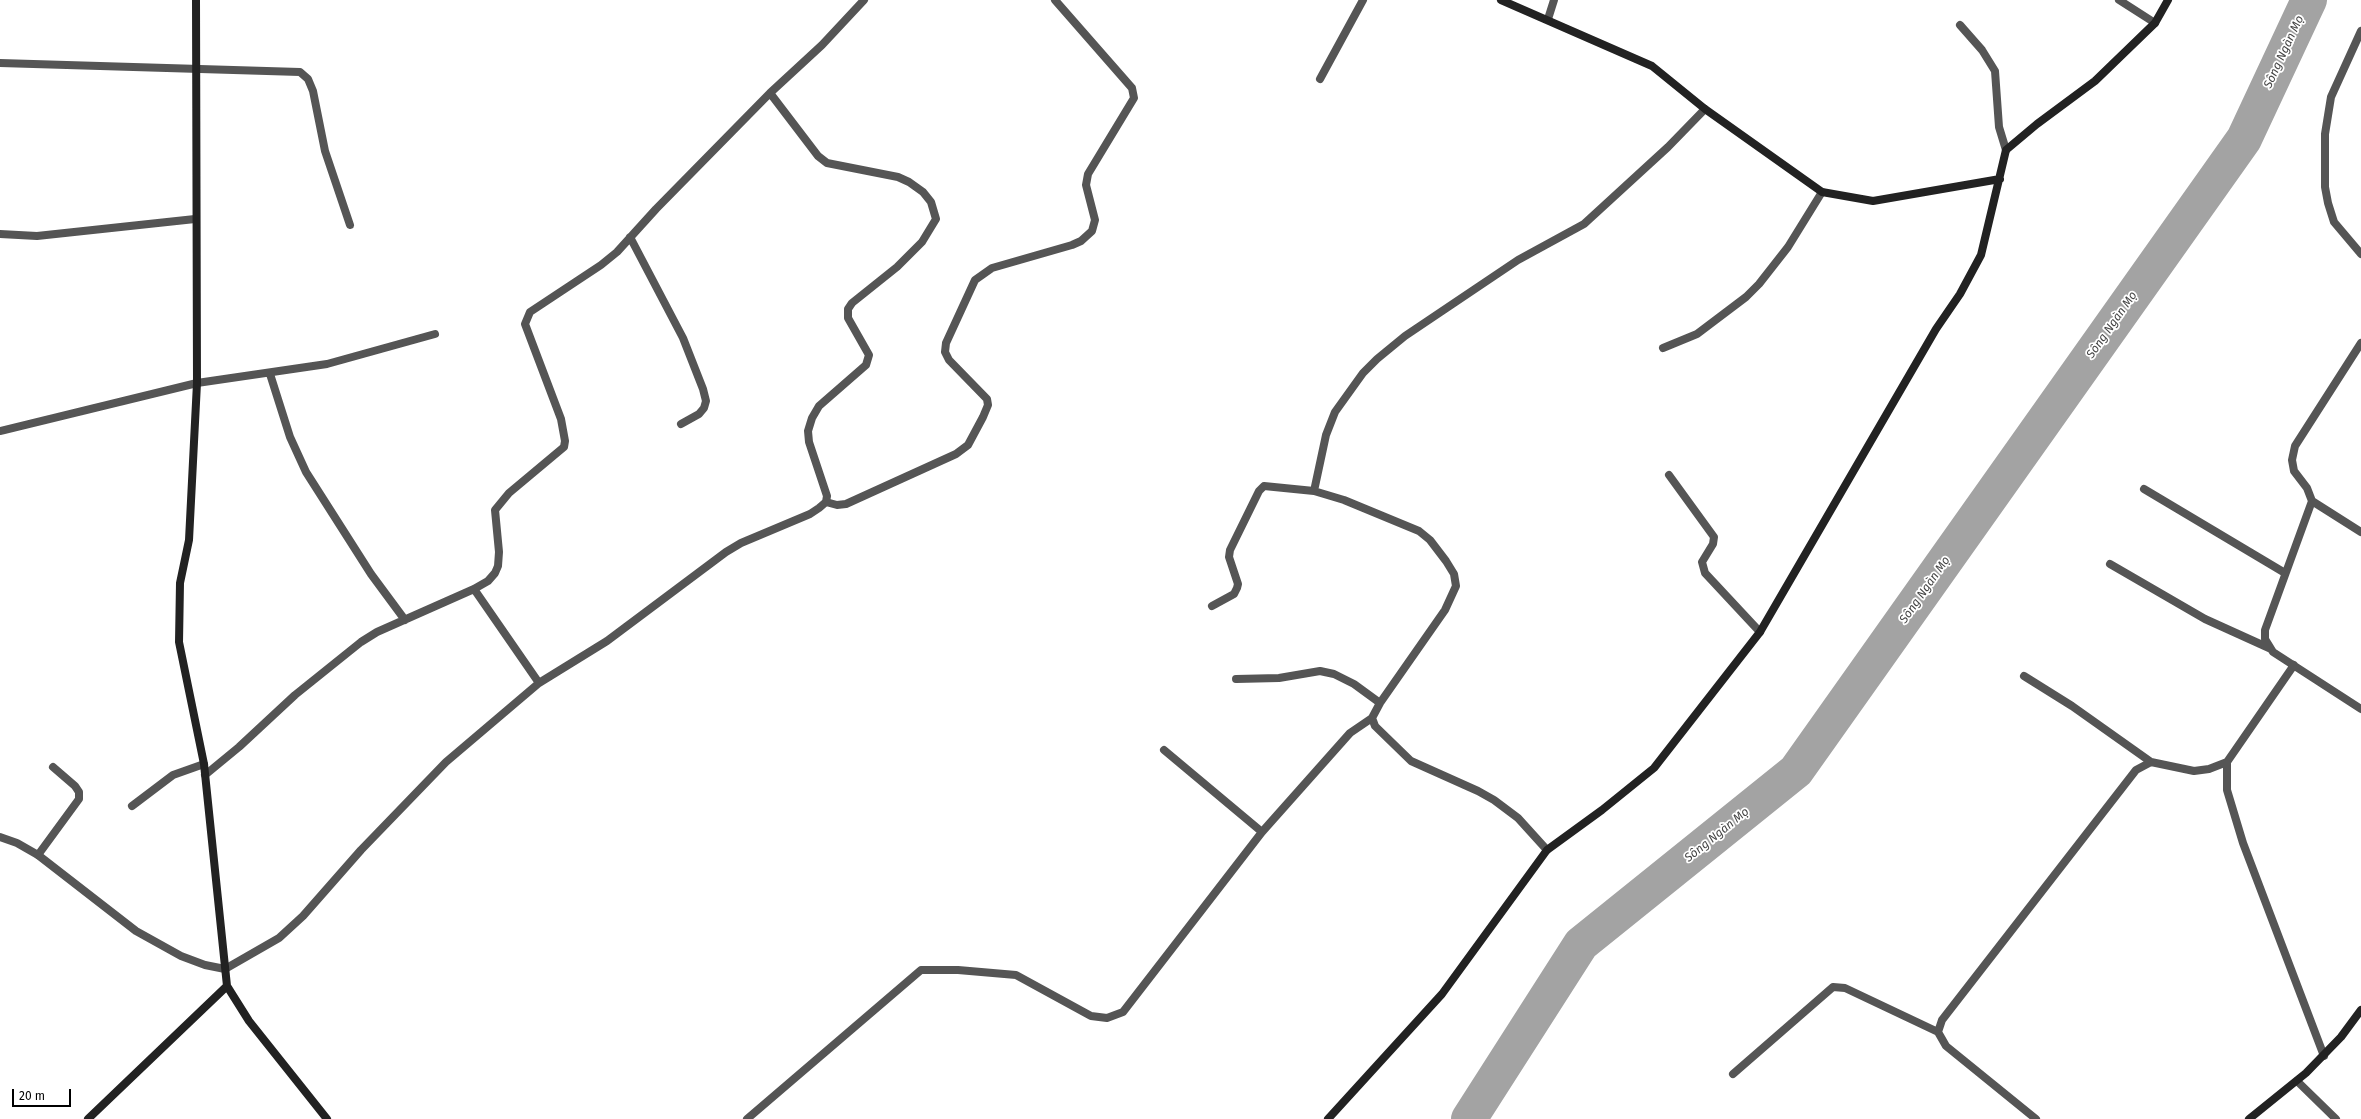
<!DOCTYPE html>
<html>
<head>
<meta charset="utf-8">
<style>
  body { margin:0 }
  #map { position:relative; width:2361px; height:1119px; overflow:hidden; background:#fff; font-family:"Fira Sans",sans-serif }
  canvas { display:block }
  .scale { position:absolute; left:12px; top:1089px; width:59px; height:18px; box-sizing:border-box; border:2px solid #000; border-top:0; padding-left:5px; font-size:12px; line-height:14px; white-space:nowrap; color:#000; -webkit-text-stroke:3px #fff; paint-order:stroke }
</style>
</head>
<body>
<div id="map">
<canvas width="2361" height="1119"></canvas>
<div class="scale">20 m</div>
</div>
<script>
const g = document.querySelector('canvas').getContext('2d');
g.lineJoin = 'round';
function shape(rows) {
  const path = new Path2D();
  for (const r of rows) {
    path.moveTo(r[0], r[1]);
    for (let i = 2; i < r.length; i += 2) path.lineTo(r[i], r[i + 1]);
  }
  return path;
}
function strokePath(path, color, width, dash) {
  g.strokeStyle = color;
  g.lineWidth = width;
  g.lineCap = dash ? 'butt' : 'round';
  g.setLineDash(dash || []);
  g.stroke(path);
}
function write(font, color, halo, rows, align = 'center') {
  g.font = font + ' "Fira Sans",sans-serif';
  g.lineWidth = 3.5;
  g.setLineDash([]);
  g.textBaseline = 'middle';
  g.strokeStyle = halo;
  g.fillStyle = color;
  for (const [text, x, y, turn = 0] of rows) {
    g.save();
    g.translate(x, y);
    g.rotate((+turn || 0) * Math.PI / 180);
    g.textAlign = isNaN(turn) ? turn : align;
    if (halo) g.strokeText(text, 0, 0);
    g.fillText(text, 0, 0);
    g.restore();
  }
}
const river = shape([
  [1469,1119,1581,944,1796,771,2244,139,2309,0]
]);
const lane = shape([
  [132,806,173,775,204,764],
  [38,855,79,799,79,792,75,786,53,767]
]);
const street = shape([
  [2119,0,2155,23],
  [1548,19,1554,0],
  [1960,25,1982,50,1995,71,1999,127,2006,150],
  [2361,31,2331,97,2325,134,2325,187,2328,203,2334,222,2361,254],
  [0,63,300,72,308,79,313,91,325,151,350,225],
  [1320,79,1363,0],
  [0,234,37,236,195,219],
  [630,237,683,338,703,389,706,401,704,408,699,414,681,424],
  [2361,343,2295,446,2292,460,2294,471,2307,488,2312,501,2265,630,2265,639,2273,652,2361,709],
  [1663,348,1697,334,1746,297,1759,284,1788,247,1822,192],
  [270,374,290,437,306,472,371,574,405,620],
  [0,431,197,383,327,364,435,334],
  [1669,475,1714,537,1713,544,1702,562,1705,573,1760,632],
  [2144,489,2285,573],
  [1314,491,1326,435,1335,412,1363,373,1377,359,1405,336,1518,260,1584,224,1668,147,1705,109],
  [2312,501,2361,532],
  [826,502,837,505,846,504,956,454,968,445,983,417,988,405,987,399,949,360,945,352,946,343,975,280,992,268,1072,245,1081,241,1092,231,1095,220,1086,185,1088,174,1134,98,1132,88,1055,0],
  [2110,564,2205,619,2269,648],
  [474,589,539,683],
  [1212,606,1234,594,1237,588,1238,584,1229,557,1230,550,1259,491,1264,486,1314,491,1344,500,1419,531,1430,540,1446,561,1454,574,1456,586,1445,610,1380,703,1372,718,1375,726,1411,761,1478,791,1494,800,1518,818,1547,850],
  [2294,665,2227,762,2227,790,2243,843,2324,1056],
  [2024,676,2072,706,2151,762],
  [1236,679,1279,678,1320,671,1334,674,1354,684,1380,703],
  [1164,750,1262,832],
  [205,775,239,747,295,695,361,642,377,632,474,589,488,581,495,573,498,566,499,552,495,510,509,493,564,447,565,441,561,419,525,324,530,312,601,265,617,252,656,209,770,93,822,45,864,0],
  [0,837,17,843,38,855,136,931,181,956,205,965,225,969,279,938,303,916,361,850,446,762,539,683,607,641,726,552,741,543,810,514,819,508,826,502,827,496,809,442,808,431,812,418,819,406,866,365,869,355,848,318,848,309,852,303,897,267,922,242,936,219,931,202,923,192,909,182,898,177,827,163,818,156,770,93],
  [1733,1074,1833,987,1845,988,1938,1032],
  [2297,1081,2336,1119],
  [747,1119,921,970,958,970,1016,975,1091,1016,1107,1018,1123,1012,1262,832,1350,733,1372,718],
  [2036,1119,1946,1046,1938,1032,1942,1020,2136,770,2151,762,2194,771,2209,769,2227,762]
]);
const secondary = shape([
  [1501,0,1652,66,1705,109,1822,192,1873,201,2000,179],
  [227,986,249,1021,327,1119],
  [88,1119,227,986,204,764,179,642,180,583,189,540,197,383,196,0],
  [1328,1119,1442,994,1547,850,1602,810,1654,768,1760,632,1936,329,1960,294,1981,255,2006,150,2037,124,2095,81,2155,23,2168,0],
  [2249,1119,2306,1073,2341,1037,2361,1010]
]);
const waterNames = [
  ["Sông Ngàn Mọ",2284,52,-65],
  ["Sông Ngàn Mọ",2112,325,-55],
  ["Sông Ngàn Mọ",1925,590,-55],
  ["Sông Ngàn Mọ",1717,835,-39]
];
strokePath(river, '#a3a3a3', 36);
strokePath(lane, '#555', 8);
strokePath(street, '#555', 8);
strokePath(secondary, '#222', 8);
write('italic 12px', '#444', '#fff', waterNames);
</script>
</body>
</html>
